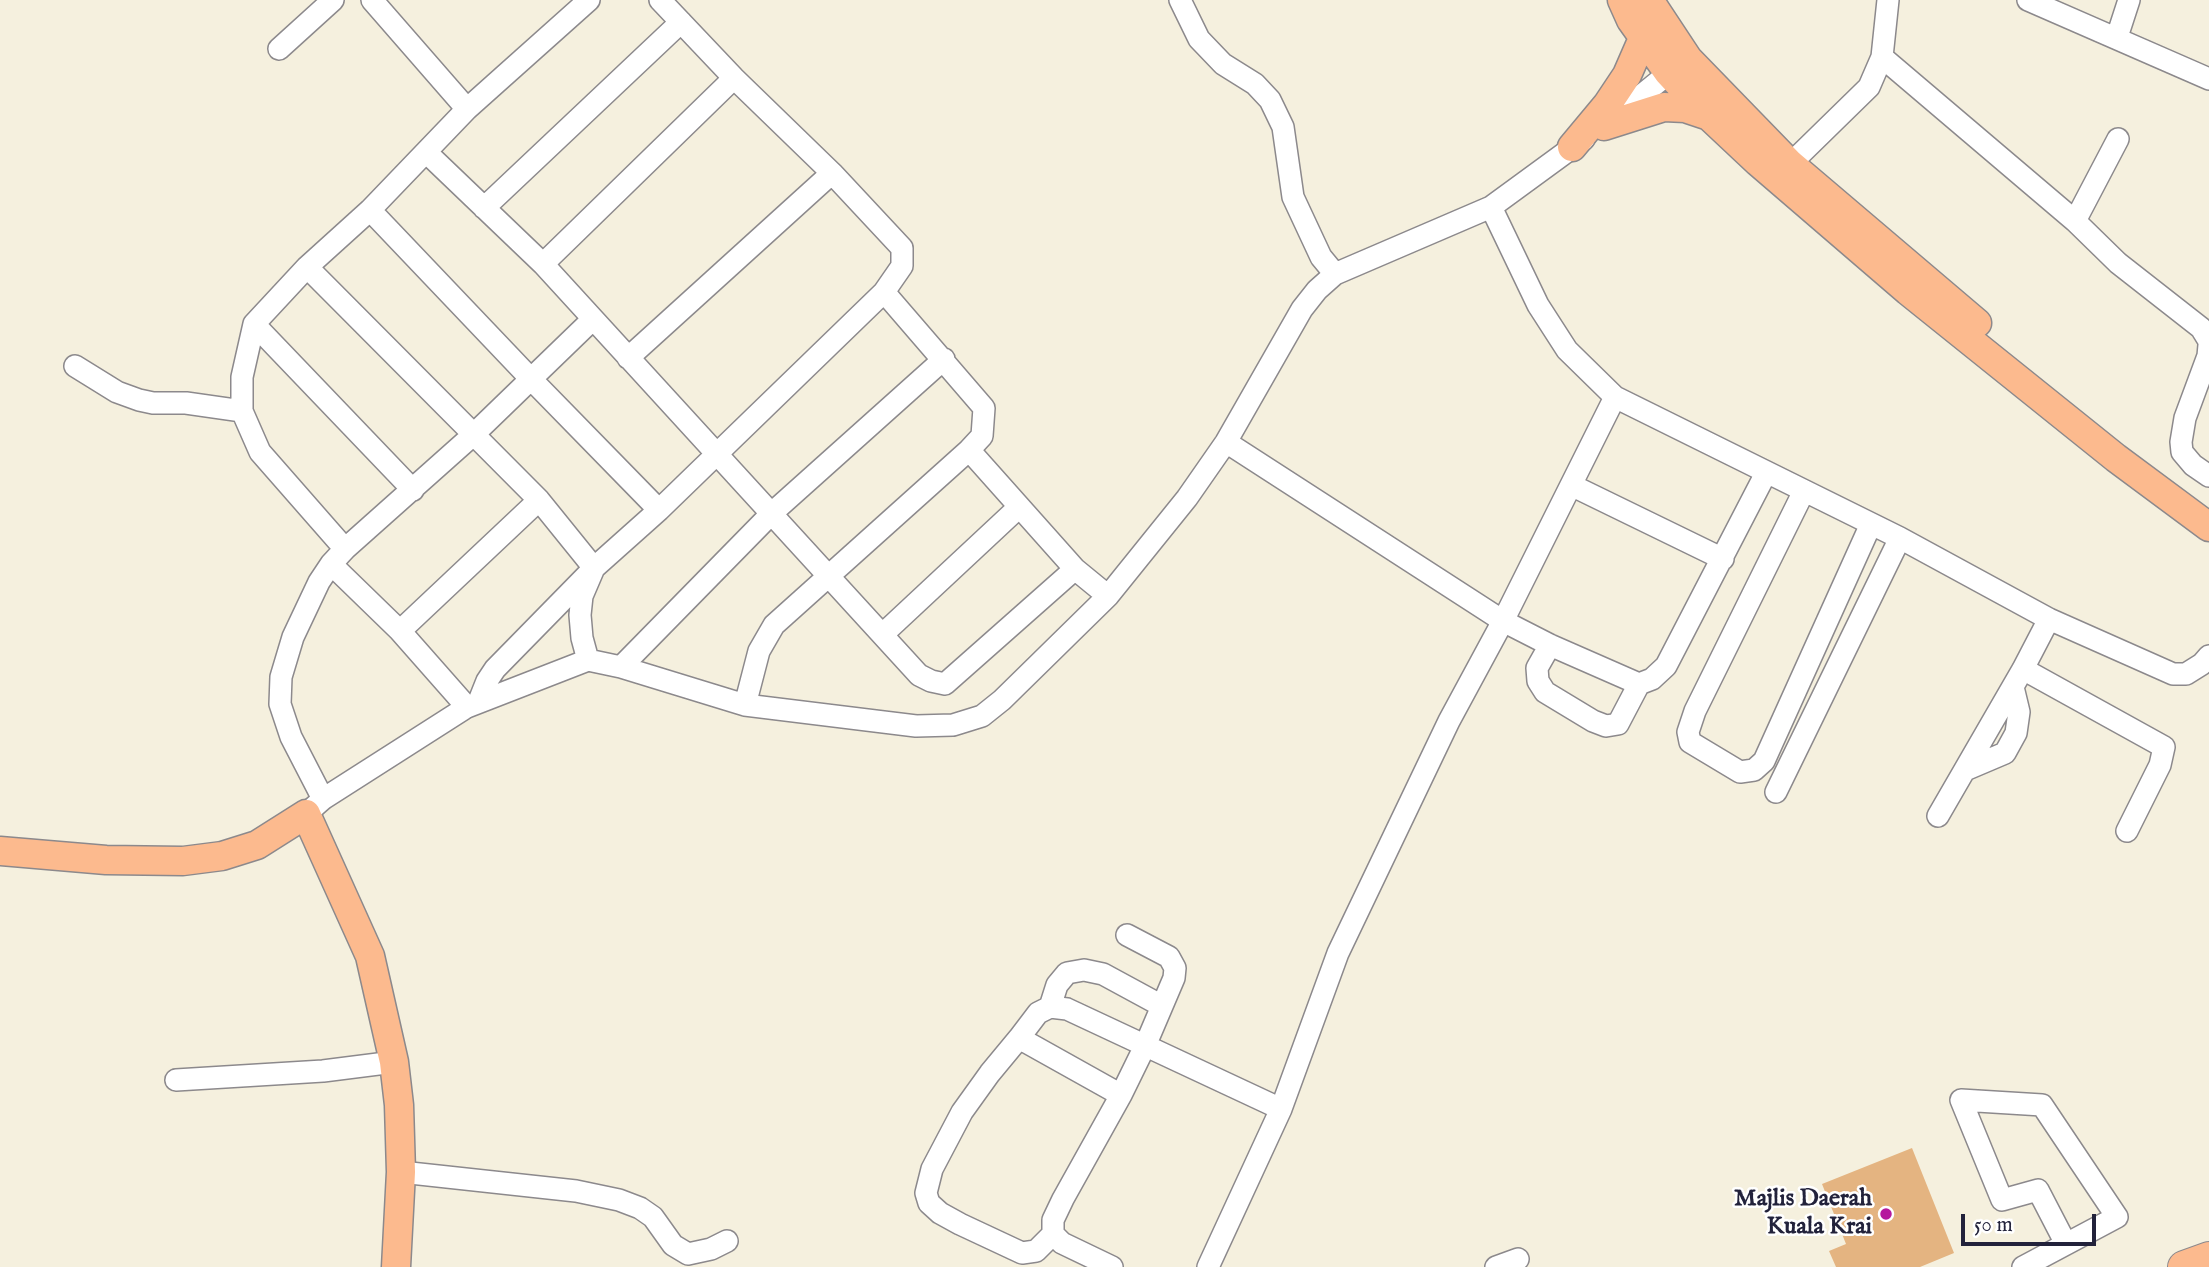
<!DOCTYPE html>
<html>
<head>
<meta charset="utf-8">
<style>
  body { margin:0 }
  #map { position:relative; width:2209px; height:1267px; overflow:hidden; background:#f5f0de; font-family:"IM FELL English",serif }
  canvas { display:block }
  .scale { position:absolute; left:1961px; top:1214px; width:135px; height:32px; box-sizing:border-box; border:4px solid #22223b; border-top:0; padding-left:9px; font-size:21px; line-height:24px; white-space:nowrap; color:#22223b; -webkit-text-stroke:5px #fff; paint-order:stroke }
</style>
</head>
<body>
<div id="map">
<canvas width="2209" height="1267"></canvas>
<div class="scale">50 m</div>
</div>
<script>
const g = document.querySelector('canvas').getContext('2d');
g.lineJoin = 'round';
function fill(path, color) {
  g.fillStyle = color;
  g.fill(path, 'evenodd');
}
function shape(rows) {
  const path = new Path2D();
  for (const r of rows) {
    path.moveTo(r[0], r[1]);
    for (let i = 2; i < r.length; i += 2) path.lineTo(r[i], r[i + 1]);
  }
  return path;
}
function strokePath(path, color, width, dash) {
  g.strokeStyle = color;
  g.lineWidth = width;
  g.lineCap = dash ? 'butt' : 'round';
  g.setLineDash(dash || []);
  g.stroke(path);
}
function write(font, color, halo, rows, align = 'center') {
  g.font = font + ' "IM FELL English",serif';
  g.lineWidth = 5;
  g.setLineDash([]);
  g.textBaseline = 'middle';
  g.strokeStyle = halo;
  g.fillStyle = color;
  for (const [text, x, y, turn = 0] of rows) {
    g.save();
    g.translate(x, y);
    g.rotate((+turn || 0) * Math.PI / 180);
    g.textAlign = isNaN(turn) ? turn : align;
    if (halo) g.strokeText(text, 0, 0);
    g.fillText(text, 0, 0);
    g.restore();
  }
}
const building = shape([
  [1912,1148,1954,1253,1920,1267,1836,1267,1829,1251,1846,1244,1822,1184]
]);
const minor = shape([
  [372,0,467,109],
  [660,0,734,78,832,173,902,248,902,266,884,292],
  [1180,0,1199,39,1223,64,1255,84,1270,100,1283,127,1293,197,1321,257,1335,274],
  [2028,0,2209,79],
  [2117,37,2129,0],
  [279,49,333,0],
  [1882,57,2075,221,2118,263,2201,328,2209,341],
  [1610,121,1680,64],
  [426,152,543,264,919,675,931,681,945,684,1075,569],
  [1780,174,1869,87,1882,57,1888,0],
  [1491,207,1538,305,1567,350,1615,397,1900,538,2049,619,2173,674,2186,674,2202,664,2209,656],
  [484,208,681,22],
  [370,210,530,378,659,510],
  [2075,221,2118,139],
  [543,264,734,78],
  [307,267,539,500,594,568,495,669,487,681,479,701],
  [254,324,413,490],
  [2209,345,2208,356,2185,418,2181,442,2182,452,2193,465,2209,476],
  [628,358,832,173],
  [75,366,117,392,139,400,153,403,186,403,242,411],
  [1226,442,1503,621,1550,645,1639,684,1652,679,1666,666,1766,473],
  [969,450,1075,569,1108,596],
  [1571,485,1723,559],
  [1804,491,1695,711,1688,732,1690,742,1740,772,1754,770,1764,761,1871,524],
  [345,549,260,452,242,411,242,377,254,324,307,267,370,210,467,109,589,0],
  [331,564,400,631],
  [883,634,1018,508],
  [1550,645,1537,668,1538,681,1545,692,1593,721,1606,726,1618,724,1639,684],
  [588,660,582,638,580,615,582,596,594,568,659,510,884,292,984,408,982,436,969,450,774,625,759,651,745,705],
  [621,667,772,513,944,359],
  [2023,669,2164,747,2160,765,2127,831],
  [467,707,400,631,539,500],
  [1965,770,2005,753,2016,733,2019,712,2013,687],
  [1776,792,1900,538],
  [323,799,291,737,280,704,281,677,293,637,319,582,331,564,345,549,473,435,593,319],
  [306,814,323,799,467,707,588,660,621,667,745,705,916,726,953,725,982,716,1002,700,1108,596,1187,498,1226,442,1302,309,1317,290,1335,274,1491,207,1584,139],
  [1938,816,2023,669,2049,619],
  [1050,1007,1057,985,1067,973,1084,970,1103,974,1162,1006],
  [1019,1038,1038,1013,1050,1007,1067,1009,1281,1109],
  [176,1080,323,1071,394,1062],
  [1121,1095,1019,1038,990,1073,962,1112,932,1169,926,1193,929,1203,940,1213,960,1224,1022,1253,1036,1251,1053,1234,1053,1220,1063,1199,1121,1095,1145,1046,1174,978,1175,968,1169,957,1127,935],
  [401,1172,576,1191,619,1200,640,1208,653,1217,673,1245,688,1254,711,1249,727,1241],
  [1053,1234,1062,1243,1112,1267],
  [1208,1267,1281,1109,1338,953,1449,721,1503,621,1615,397],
  [1496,1267,1518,1259],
  [2023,1267,2117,1217,2042,1105,1961,1100,2002,1200,2038,1190,2066,1244]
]);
const major = shape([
  [1622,0,1631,20,1668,72,1709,116,1758,162,1908,291,2116,458,2209,527],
  [1649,0,1688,59,1790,164,1977,323],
  [1604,126,1664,107,1685,108,1709,116],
  [1572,147,1607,105,1627,75,1644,36],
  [0,851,106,860,183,861,222,856,257,845,306,814,370,956,394,1062,399,1105,401,1172,396,1267]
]);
const highway = shape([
  [2184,1267,2209,1258]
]);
const markers = [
  [1886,1214,7,"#b5179e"]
];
const poiNames = [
  ["Majlis Daerah",1872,1200],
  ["Kuala Krai",1872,1228]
];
fill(building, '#e4b481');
strokePath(minor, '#8c898c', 24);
strokePath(major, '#8c898c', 31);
strokePath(highway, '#8c898c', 34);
strokePath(minor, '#fff', 21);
strokePath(major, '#fcba8e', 28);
strokePath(highway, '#fcba8e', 32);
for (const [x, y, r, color] of markers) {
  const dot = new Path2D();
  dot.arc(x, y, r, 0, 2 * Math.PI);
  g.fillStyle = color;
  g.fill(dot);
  strokePath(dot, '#fff', 2.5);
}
write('bold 24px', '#22223b', '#fff', poiNames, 'right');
</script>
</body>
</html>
